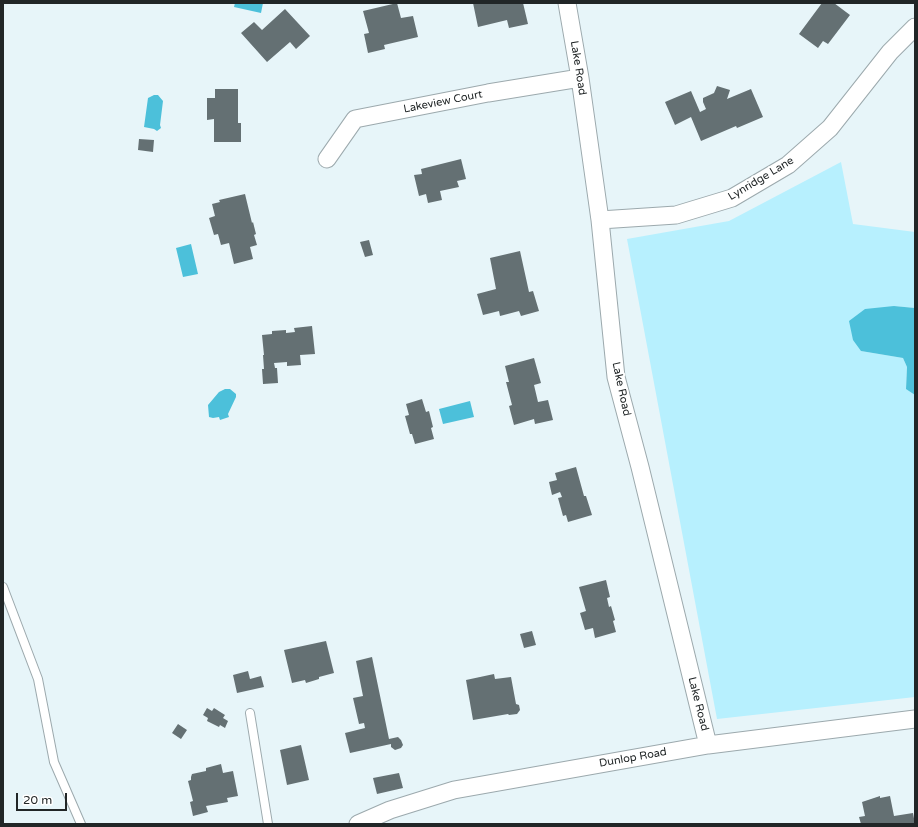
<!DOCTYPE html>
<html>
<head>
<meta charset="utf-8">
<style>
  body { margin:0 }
  #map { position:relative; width:918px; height:827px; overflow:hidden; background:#e7f5f9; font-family:"Varela Round",sans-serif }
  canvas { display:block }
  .frame { position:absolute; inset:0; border:4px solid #212627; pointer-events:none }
  .scale { position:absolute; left:16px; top:793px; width:51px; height:18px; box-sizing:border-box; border:2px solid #212627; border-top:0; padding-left:5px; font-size:12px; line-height:14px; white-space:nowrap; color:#212627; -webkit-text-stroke:3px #fff; paint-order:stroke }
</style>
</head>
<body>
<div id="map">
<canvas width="918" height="827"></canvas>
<div class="frame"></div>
<div class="scale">20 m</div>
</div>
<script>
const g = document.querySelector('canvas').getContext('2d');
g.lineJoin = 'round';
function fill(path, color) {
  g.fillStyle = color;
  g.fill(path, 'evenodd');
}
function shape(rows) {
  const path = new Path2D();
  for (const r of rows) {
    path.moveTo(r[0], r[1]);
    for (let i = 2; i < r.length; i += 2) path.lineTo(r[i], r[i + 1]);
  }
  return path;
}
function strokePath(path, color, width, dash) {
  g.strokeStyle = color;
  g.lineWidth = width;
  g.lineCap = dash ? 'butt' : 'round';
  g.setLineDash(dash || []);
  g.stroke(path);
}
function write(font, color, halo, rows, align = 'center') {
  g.font = font + ' "Varela Round",sans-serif';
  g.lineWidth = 4;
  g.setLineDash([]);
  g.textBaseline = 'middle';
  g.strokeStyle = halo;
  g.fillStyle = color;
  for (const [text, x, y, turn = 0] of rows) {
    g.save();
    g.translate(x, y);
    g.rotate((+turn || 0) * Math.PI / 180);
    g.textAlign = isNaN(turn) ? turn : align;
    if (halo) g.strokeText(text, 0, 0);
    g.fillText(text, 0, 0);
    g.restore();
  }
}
const green = shape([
  [841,162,853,224,915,232,915,308,894,306,861,351,903,358,907,367,906,388,915,395,915,697,717,719,627,239,729,221]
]);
const water = shape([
  [235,3,263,3,261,13,234,7],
  [154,95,158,95,163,101,160,125,161,128,157,131,154,129,144,127,148,98],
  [191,244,198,274,183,277,176,248],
  [894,306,915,308,915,395,906,389,907,367,903,358,861,351,853,340,849,321,865,309],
  [225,389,230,389,236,394,236,397,228,414,229,417,220,420,219,417,213,418,209,417,208,405,219,392],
  [470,401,474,417,443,424,439,409]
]);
const building = shape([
  [397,3,401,18,413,16,418,37,384,45,385,49,368,53,364,34,369,33,363,11],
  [473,3,523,3,528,24,509,28,507,20,478,27],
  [822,3,834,3,850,15,828,44,823,41,818,48,799,34],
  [285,9,310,36,296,49,290,42,267,62,241,33,254,22,262,30],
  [717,86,730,90,727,99,751,89,763,117,737,128,736,126,701,141,691,117,675,125,665,102,691,91,700,112,706,109,703,102,703,98,714,93],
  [215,89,238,89,238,123,241,123,241,142,214,142,214,119,207,120,207,98,215,98],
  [139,139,154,140,153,152,138,150],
  [461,159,466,179,457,181,459,187,440,191,442,200,428,203,426,194,419,196,414,175,422,174,421,169],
  [245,194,252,223,253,222,256,234,254,235,257,245,250,247,253,259,234,264,229,243,221,245,218,234,214,235,209,218,215,216,212,204,220,202,219,200],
  [369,240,373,255,365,257,360,242],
  [520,251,529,292,533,291,539,311,521,316,519,311,500,316,499,311,483,315,477,294,496,289,490,258],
  [312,326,315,354,300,355,301,365,287,366,287,362,274,363,275,368,277,368,278,383,263,384,262,369,264,369,263,355,264,355,262,335,272,334,272,331,286,330,286,333,295,332,294,328],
  [534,358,541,383,534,385,538,402,548,400,553,420,535,424,534,419,514,425,509,406,512,405,506,382,509,382,505,366],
  [422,399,426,412,429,411,433,427,431,428,434,439,415,444,412,434,410,434,405,416,409,415,406,404],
  [576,467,584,496,586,496,592,515,568,522,566,515,563,516,558,498,562,497,560,492,552,495,549,482,557,480,555,473],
  [606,580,610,597,607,598,609,607,611,606,615,620,613,621,616,632,595,638,593,628,585,630,580,613,586,611,579,587],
  [532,631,536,645,524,648,520,634],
  [326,641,334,673,319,677,319,679,306,683,305,680,292,683,284,650],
  [372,657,389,739,398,737,401,740,403,745,401,748,395,750,391,747,391,744,350,753,345,733,365,728,364,723,359,724,353,698,363,696,356,661],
  [248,671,250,679,261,676,264,687,237,693,233,675],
  [494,674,495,679,511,677,516,704,519,705,520,710,517,714,509,715,508,714,473,720,466,680],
  [207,708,212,711,214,708,225,715,223,718,228,721,225,728,220,725,219,727,207,721,208,718,203,715],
  [178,724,187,730,181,739,172,733],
  [301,745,309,780,287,785,280,750],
  [221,764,223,773,233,771,238,796,227,798,228,802,206,806,208,812,193,816,190,802,193,801,188,781,191,780,191,777,192,774,206,771,206,768],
  [399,773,403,788,377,794,373,778],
  [880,796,880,798,890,796,894,816,913,813,915,824,861,824,859,817,865,816,862,802]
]);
const lane = shape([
  [3,587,38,679,54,762,81,824],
  [250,713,268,824]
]);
const street = shape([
  [567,3,580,78,600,220,616,377,640,467,708,745],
  [327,159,355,119,488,93,580,78],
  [600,220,676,215,732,198,788,165,830,128,890,52,915,27],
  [358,824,390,810,454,790,708,745,915,719]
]);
const streetNames = [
  ["Lake Road",578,68,81],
  ["Lakeview Court",443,102,-11],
  ["Lynridge Lane",761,179,-31],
  ["Lake Road",621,389,78],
  ["Lake Road",698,704,76],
  ["Dunlop Road",633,758,-10]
];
fill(green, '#b7f0fe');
fill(water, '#4cc0da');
fill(building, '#647073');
strokePath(lane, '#9ca9ad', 10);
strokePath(street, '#9ca9ad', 19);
strokePath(lane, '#fff', 8);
strokePath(street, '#fff', 17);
write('11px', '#212627', '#fff', streetNames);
</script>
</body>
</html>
